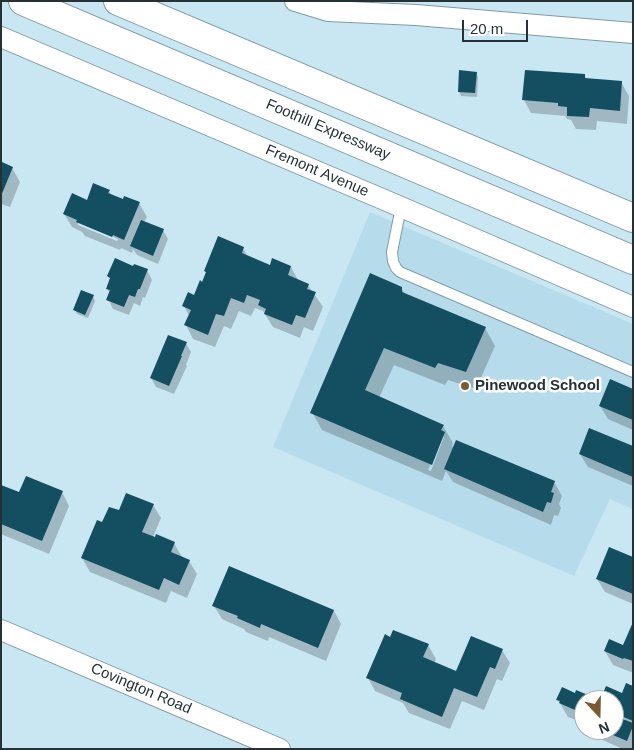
<!DOCTYPE html>
<html>
<head>
<meta charset="utf-8">
<style>
  body { margin:0 }
  #map { position:relative; width:634px; height:750px; overflow:hidden; background:#c9e7f3; font-family:Arial,sans-serif }
  canvas { display:block }
  .frame { position:absolute; inset:0; border:2px solid #253135; pointer-events:none }
  .north { position:absolute; left:574px; top:690px; width:50px; height:50px; box-sizing:border-box; background:#fff; border:1px solid #a8adae; border-radius:50%; rotate:159deg; font-size:14px; font-weight:700; line-height:20px; text-align:center; color:#253135 }
  .north::after { content:''; display:block; margin:auto; width:18px; height:22px; background:#7a5b30; clip-path:polygon(50% 0,100% 100%,50% 72%,0 100%) }
  .scale { position:absolute; left:462px; top:20px; width:66px; height:22px; box-sizing:border-box; border:2px solid #253135; border-top:0; padding-left:6px; font-size:15px; line-height:18px; white-space:nowrap; color:#253135; -webkit-text-stroke:4px #fff; paint-order:stroke }
</style>
</head>
<body>
<div id="map">
<canvas width="634" height="750"></canvas>
<div class="frame"></div>
<div class="north">N</div>
<div class="scale">20 m</div>
</div>
<script>
const g = document.querySelector('canvas').getContext('2d');
g.lineJoin = 'round';
function fill(path, color) {
  g.fillStyle = color;
  g.fill(path, 'evenodd');
}
function shape(rows) {
  const path = new Path2D();
  for (const r of rows) {
    path.moveTo(r[0], r[1]);
    for (let i = 2; i < r.length; i += 2) path.lineTo(r[i], r[i + 1]);
  }
  return path;
}
function strokePath(path, color, width, dash) {
  g.strokeStyle = color;
  g.lineWidth = width;
  g.lineCap = dash ? 'butt' : 'round';
  g.setLineDash(dash || []);
  g.stroke(path);
}
function write(font, color, halo, rows, align = 'center') {
  g.font = font + ' Arial,sans-serif';
  g.lineWidth = 5;
  g.setLineDash([]);
  g.textBaseline = 'middle';
  g.strokeStyle = halo;
  g.fillStyle = color;
  for (const [text, x, y, turn = 0] of rows) {
    g.save();
    g.translate(x, y);
    g.rotate((+turn || 0) * Math.PI / 180);
    g.textAlign = isNaN(turn) ? turn : align;
    if (halo) g.strokeText(text, 0, 0);
    g.fillText(text, 0, 0);
    g.restore();
  }
}
const built = shape([
  [370,212,633,324,633,509,610,499,574,576,273,447]
]);
const shadow = shape([
  [476,73,478,77,477,97,461,96,459,91],
  [585,76,587,80,621,82,629,96,627,124,597,121,596,130,576,129,571,120,567,119,565,116,531,113,524,100],
  [1,164,12,168,20,182,10,207,1,204],
  [109,191,112,196,139,203,147,217,144,222,163,230,168,239,158,264,137,255,133,249,132,253,121,248,120,250,85,236,82,232,72,227,64,214],
  [78,222,118,239,117,241,78,225],
  [243,248,248,257,270,266,291,267,298,280,308,285,323,307,313,331,304,327,300,338,273,327,263,311,255,308,251,316,239,311,231,329,224,326,215,347,193,339,186,325,189,316,184,306,194,297,203,283,207,274,205,271],
  [134,267,147,270,152,280,145,298,143,297,140,306,134,303,129,315,113,309,108,299,110,293,107,289,111,280,108,276],
  [401,288,406,295,485,328,495,346,476,389,448,380,445,385,394,365,379,398,443,426,453,443,452,446,454,449,554,482,562,496,559,504,561,508,558,516,554,515,551,525,453,482,446,471,442,481,322,430,312,412],
  [442,437,444,437,431,471,428,470],
  [93,296,95,301,88,318,77,314,75,310],
  [186,343,191,352,186,365,187,366,174,394,156,387,151,378],
  [633,391,633,430,608,419,600,406],
  [633,448,633,486,588,467,580,454],
  [1,486,20,493,62,492,69,506,49,554,1,534],
  [153,505,161,518,153,537,174,543,182,557,189,561,197,574,187,598,171,591,166,603,90,572,82,558,103,524,119,512],
  [633,558,633,604,605,592,597,579],
  [214,606,334,611,341,624,326,661,269,637,268,641,246,632,244,629,222,619],
  [633,625,633,671,631,672,613,665,605,651,624,646],
  [391,638,428,645,436,659,434,663,457,672,502,650,510,663,502,681,497,679,484,710,462,701,450,729,409,713,403,703,375,691,368,678],
  [633,688,633,749,623,749,600,739,595,730,614,730,614,700,601,700,622,694],
  [619,710,625,720,622,720,617,711],
  [576,694,597,700,584,700,584,723,568,717,558,700]
]);
const building = shape([
  [459,70,477,72,475,93,458,92],
  [525,70,585,74,585,78,622,81,620,111,590,108,589,117,567,116,567,107,558,106,558,103,522,100],
  [2,162,13,167,1,196,1,163],
  [93,183,110,190,108,193,123,199,124,196,140,202,124,240,113,235,112,237,76,222,77,220,63,214,72,193,87,200],
  [141,220,164,229,153,256,130,246],
  [218,236,244,247,242,253,270,265,272,258,291,266,288,275,309,284,307,289,316,292,305,318,296,315,292,325,264,314,266,309,258,305,260,300,247,295,244,303,231,298,224,316,216,314,208,335,184,325,191,310,182,306,188,292,194,295,200,280,202,282,206,272,204,271],
  [115,258,133,266,134,264,148,269,140,289,138,289,135,297,129,295,124,307,106,300,110,290,106,289,110,278,107,276],
  [370,273,402,287,402,292,486,327,466,372,438,363,435,368,384,348,365,390,444,425,441,430,445,432,432,465,310,413],
  [81,290,94,295,85,315,73,310],
  [168,335,187,342,181,356,182,356,169,386,150,378],
  [610,379,633,389,633,420,599,406],
  [589,428,633,446,633,477,579,454],
  [456,440,555,481,551,492,554,493,551,503,547,502,543,512,444,469],
  [26,476,63,491,42,541,1,524,1,485,19,492],
  [126,493,154,504,142,532,155,537,156,534,175,542,171,552,190,560,179,585,164,578,159,590,81,558,97,520,102,522,109,507,119,510],
  [609,547,633,557,633,594,596,579],
  [229,566,334,610,318,648,261,624,260,628,237,618,238,616,212,606],
  [633,622,633,661,624,658,623,659,604,651,609,639,623,645],
  [393,630,429,644,423,657,456,671,471,636,503,649,495,669,490,667,477,697,454,688,442,717,400,699,402,693,366,678,385,634,390,637],
  [626,683,633,686,633,721,621,716,620,718,633,723,633,726,627,741,601,730,614,730,614,700,584,700,584,714,559,703,560,701,556,700,562,687,575,693,576,690,600,700,606,686,622,693]
]);
const service = shape([
  [401,207,392,252,393,261,396,268,400,272,633,372]
]);
const minor = shape([
  [295,1,328,11,416,15,633,33],
  [1,37,401,207,633,307],
  [1,630,280,749]
]);
const trunk = shape([
  [23,1,633,260],
  [118,1,633,218]
]);
const markers = [
  [465,386,5,"#7a5b30"]
];
const streetNames = [
  ["Foothill Expressway",328,130,23],
  ["Fremont Avenue",317,171,23],
  ["Covington Road",141,689,23]
];
const poiNames = [
  ["Pinewood School",475,386]
];
fill(built, '#b6dceb');
fill(shadow, '#0003');
fill(building, '#144e61');
strokePath(service, '#7f9ba6', 12);
strokePath(minor, '#7f9ba6', 22);
strokePath(trunk, '#7f9ba6', 30);
strokePath(service, '#fff', 10);
strokePath(minor, '#fff', 20);
strokePath(trunk, '#fff', 28);
for (const [x, y, r, color] of markers) {
  const dot = new Path2D();
  dot.arc(x, y, r, 0, 2 * Math.PI);
  g.fillStyle = color;
  g.fill(dot);
  strokePath(dot, '#fff', 2);
}
write('15px', '#253135', '#fff', streetNames);
write('bold 15px', '#253135', '#fff', poiNames, 'left');
</script>
</body>
</html>
